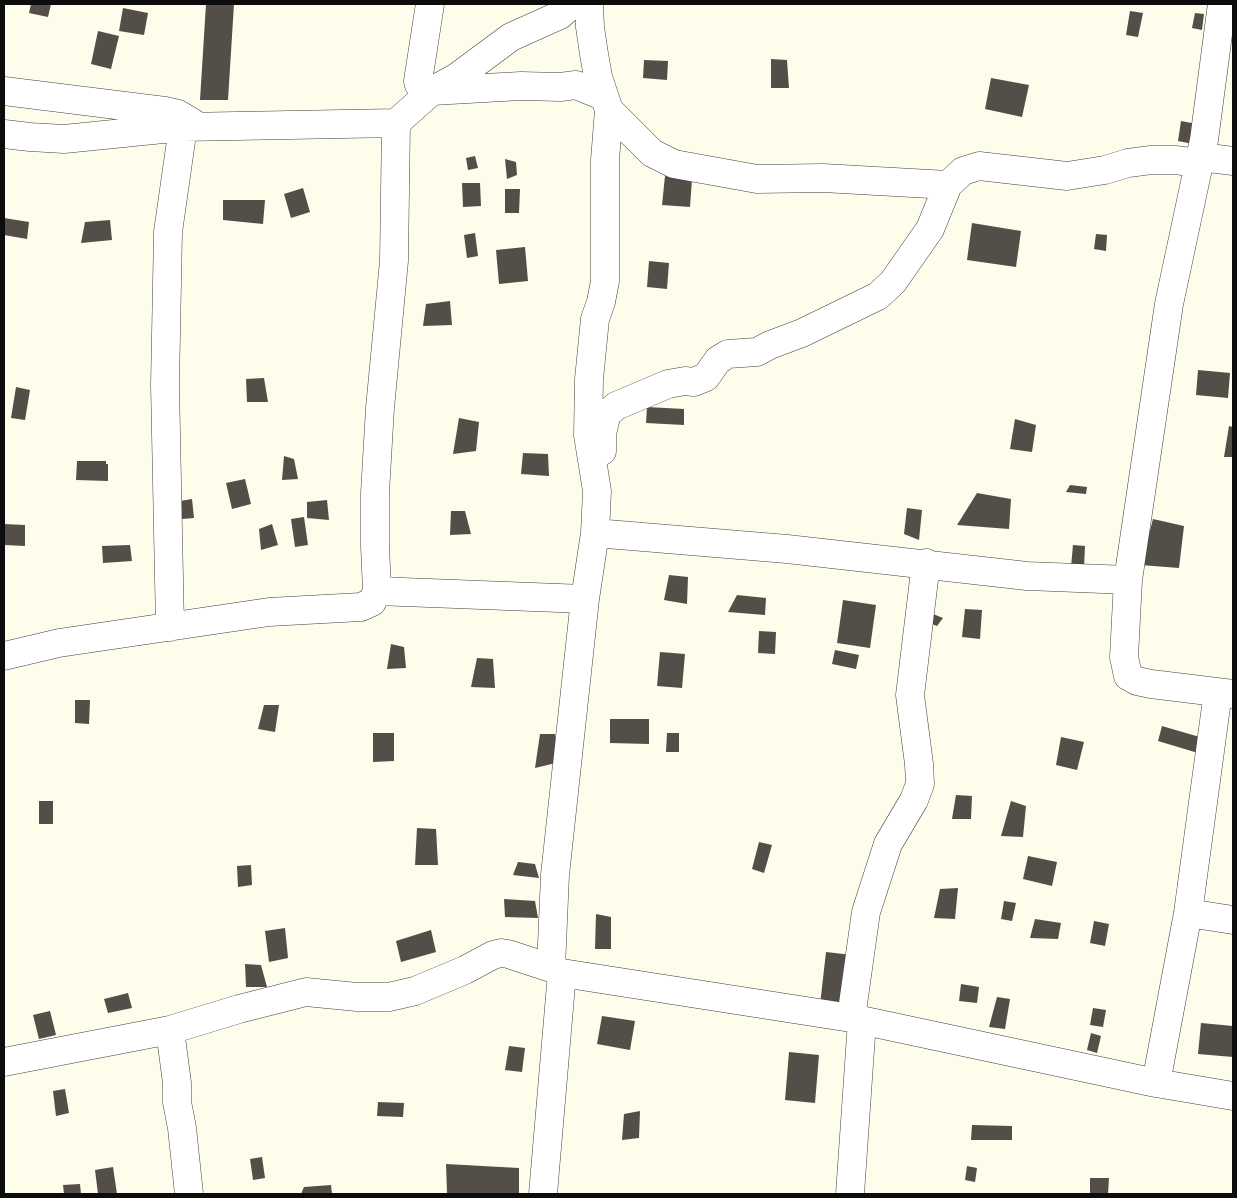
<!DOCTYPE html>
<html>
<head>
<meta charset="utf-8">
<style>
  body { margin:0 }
  #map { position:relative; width:1237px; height:1198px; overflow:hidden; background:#fefceb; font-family:Spectral,serif }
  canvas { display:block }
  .frame { position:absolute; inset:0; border:5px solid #0c0c0c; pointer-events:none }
</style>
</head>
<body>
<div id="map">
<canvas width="1237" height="1198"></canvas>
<div class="frame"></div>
</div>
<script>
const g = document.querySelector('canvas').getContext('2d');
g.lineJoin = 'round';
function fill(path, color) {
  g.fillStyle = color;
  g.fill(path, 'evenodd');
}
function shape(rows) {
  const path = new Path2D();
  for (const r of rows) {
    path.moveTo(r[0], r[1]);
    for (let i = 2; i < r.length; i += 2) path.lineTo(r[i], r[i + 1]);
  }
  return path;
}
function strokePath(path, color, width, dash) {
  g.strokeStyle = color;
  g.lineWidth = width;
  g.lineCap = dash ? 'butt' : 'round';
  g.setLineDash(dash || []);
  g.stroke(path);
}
const building = shape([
  [31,4,51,4,48,17,29,13],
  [206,4,234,4,228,100,200,100],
  [123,8,148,13,144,35,119,31],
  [1130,11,1143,13,1138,37,1126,35],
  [1195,13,1204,14,1202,30,1192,28],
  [98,31,119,36,111,69,91,64],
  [771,59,787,60,789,88,771,88],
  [644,60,668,61,667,80,643,78],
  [991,78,1029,85,1022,117,985,109],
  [1181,121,1197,124,1193,144,1178,141],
  [475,156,478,168,468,170,466,158],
  [505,159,516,162,517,175,507,179],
  [665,176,692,179,690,207,662,205],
  [462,183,480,183,481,206,463,207],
  [303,188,310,212,291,218,284,194],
  [505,189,520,189,519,213,505,213],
  [223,200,265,200,263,224,223,220],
  [4,218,29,222,27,239,4,235],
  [110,220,112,240,81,243,85,222],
  [972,223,1021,231,1016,267,967,260],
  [475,233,478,256,467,258,464,235],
  [1096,234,1107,235,1106,251,1094,249],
  [525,247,528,281,499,284,496,250],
  [649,261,669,263,667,289,647,287],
  [450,301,452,325,423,326,426,304],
  [1198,370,1230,373,1228,398,1196,395],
  [264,378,268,402,247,402,246,379],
  [16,387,30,390,25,420,11,418],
  [647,407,684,409,684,425,646,423],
  [459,418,479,422,476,451,453,454],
  [1015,419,1036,425,1032,452,1010,449],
  [1229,426,1233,427,1233,457,1224,457],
  [523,453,548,454,549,476,521,474],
  [284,456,294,459,298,479,282,480],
  [77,461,106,461,106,464,108,464,108,481,76,480],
  [245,479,251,504,232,509,226,483],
  [1070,485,1087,487,1086,494,1066,492],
  [977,493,1011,499,1009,529,957,525],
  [192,499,194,518,182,519,180,501],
  [327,500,329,520,307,518,307,502],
  [907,508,922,510,919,540,904,534],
  [451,511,465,511,471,534,450,535],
  [304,517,308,545,295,547,291,519],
  [1153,519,1184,526,1179,568,1141,565],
  [4,524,25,525,25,546,4,545],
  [272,524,278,545,261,550,259,529],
  [130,545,132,561,103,563,102,546],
  [1073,545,1085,546,1084,568,1071,567],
  [669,575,688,577,687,604,664,600],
  [737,595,766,598,765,615,728,612],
  [843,600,876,605,870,648,837,643],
  [965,609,982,610,980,639,962,637],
  [928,612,943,618,937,626,924,621],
  [759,631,776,632,775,654,758,653],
  [391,644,404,647,406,668,387,669],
  [835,650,859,655,856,669,832,664],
  [660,652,685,654,682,688,657,686],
  [477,658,493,659,495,688,471,687],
  [75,700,90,700,89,724,75,723],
  [264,705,279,705,275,732,258,729],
  [610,719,649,719,649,744,610,743],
  [1162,726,1203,738,1198,753,1158,741],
  [373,733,394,733,394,761,373,762],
  [667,733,679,733,679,752,666,752],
  [540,734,555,734,560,762,535,768],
  [1061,737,1084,742,1077,770,1056,765],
  [956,795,972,796,971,819,952,819],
  [39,801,53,801,53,824,39,824],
  [1011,801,1026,806,1023,837,1001,836],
  [417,828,436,829,438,865,415,865],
  [759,842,772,845,764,873,752,869],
  [1028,856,1057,862,1052,886,1023,879],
  [518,862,535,864,539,878,513,875],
  [251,865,252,885,238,887,237,866],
  [958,888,955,919,934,918,940,889],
  [504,899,535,901,538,918,505,917],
  [1004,901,1016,903,1012,921,1001,919],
  [596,914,611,917,611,949,595,949],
  [1035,919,1061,923,1058,939,1030,938],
  [1094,921,1109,924,1105,946,1090,943],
  [285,928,288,958,269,962,265,931],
  [431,930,436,952,401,962,396,941],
  [826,952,852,955,846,1008,820,1005],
  [245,964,261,965,267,987,246,987],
  [961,984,979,987,977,1003,959,1001],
  [128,993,132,1008,108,1013,104,999],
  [997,997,1010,999,1005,1029,989,1027],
  [1093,1008,1106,1010,1103,1027,1090,1025],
  [50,1011,56,1035,39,1039,33,1015],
  [602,1016,635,1021,630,1050,597,1044],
  [1201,1023,1233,1026,1233,1057,1198,1054],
  [1091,1033,1101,1036,1097,1053,1087,1050],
  [509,1046,525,1048,522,1072,505,1070],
  [789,1052,819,1055,815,1103,785,1100],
  [65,1089,69,1113,56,1116,53,1091],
  [378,1102,404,1103,403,1117,377,1116],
  [640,1111,639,1138,622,1140,624,1114],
  [972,1125,1012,1126,1012,1140,971,1140],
  [262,1157,265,1178,253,1180,250,1159],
  [446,1164,519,1168,519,1194,447,1194],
  [967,1166,977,1168,975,1182,965,1180],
  [113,1167,117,1194,98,1194,95,1170],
  [1090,1178,1109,1178,1108,1194,1090,1194],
  [80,1184,81,1194,64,1194,63,1185],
  [331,1185,332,1194,301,1194,304,1187]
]);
const minor = shape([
  [430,4,418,81,419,85,423,90,432,91,521,86,560,87,576,85,603,96],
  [1222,4,1204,140,1169,304,1128,580,1124,657,1128,676,1137,681,1151,684,1233,694],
  [4,91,165,111,178,114,193,123],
  [609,110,652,153,674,164,757,179,823,178,948,185,963,171,979,166,1067,176,1105,170,1128,163,1151,160,1175,160,1200,163],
  [4,134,30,137,64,139,183,127,396,123,432,91,457,77,511,37,560,15,572,4],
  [1201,157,1233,161],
  [602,451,602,434,605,421,607,414,616,406,668,384,685,381,694,382,706,377,718,360,728,354,757,352,770,345,802,333,878,296,893,282,930,229,948,185],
  [595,533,787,549,1027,576,1128,580],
  [377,591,375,546,375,493,380,408,394,261,396,123],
  [170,627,165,385,168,232,183,127],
  [4,656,59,643,269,612,361,607,372,602,377,591,585,599],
  [1188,913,1233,920],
  [551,968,555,875,585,599,595,533,597,491,588,435,589,379,595,319,601,302,605,281,605,160,609,110,598,77,594,54,590,27,589,4],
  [851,1018,866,912,888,844,914,800,920,784,919,764,910,695,926,563],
  [170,1030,177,1083,177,1102,182,1128,189,1194],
  [4,1062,170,1030,239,1009,306,992,357,997,389,997,415,991,465,970,493,955,501,953,508,954,551,968,562,973,851,1018,1156,1083,1233,1096],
  [1156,1083,1188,913,1218,692],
  [543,1194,562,973],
  [850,1194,862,1021]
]);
fill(building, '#544e49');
strokePath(minor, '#3f3f3f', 29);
strokePath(minor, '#fff', 28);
</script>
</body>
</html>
